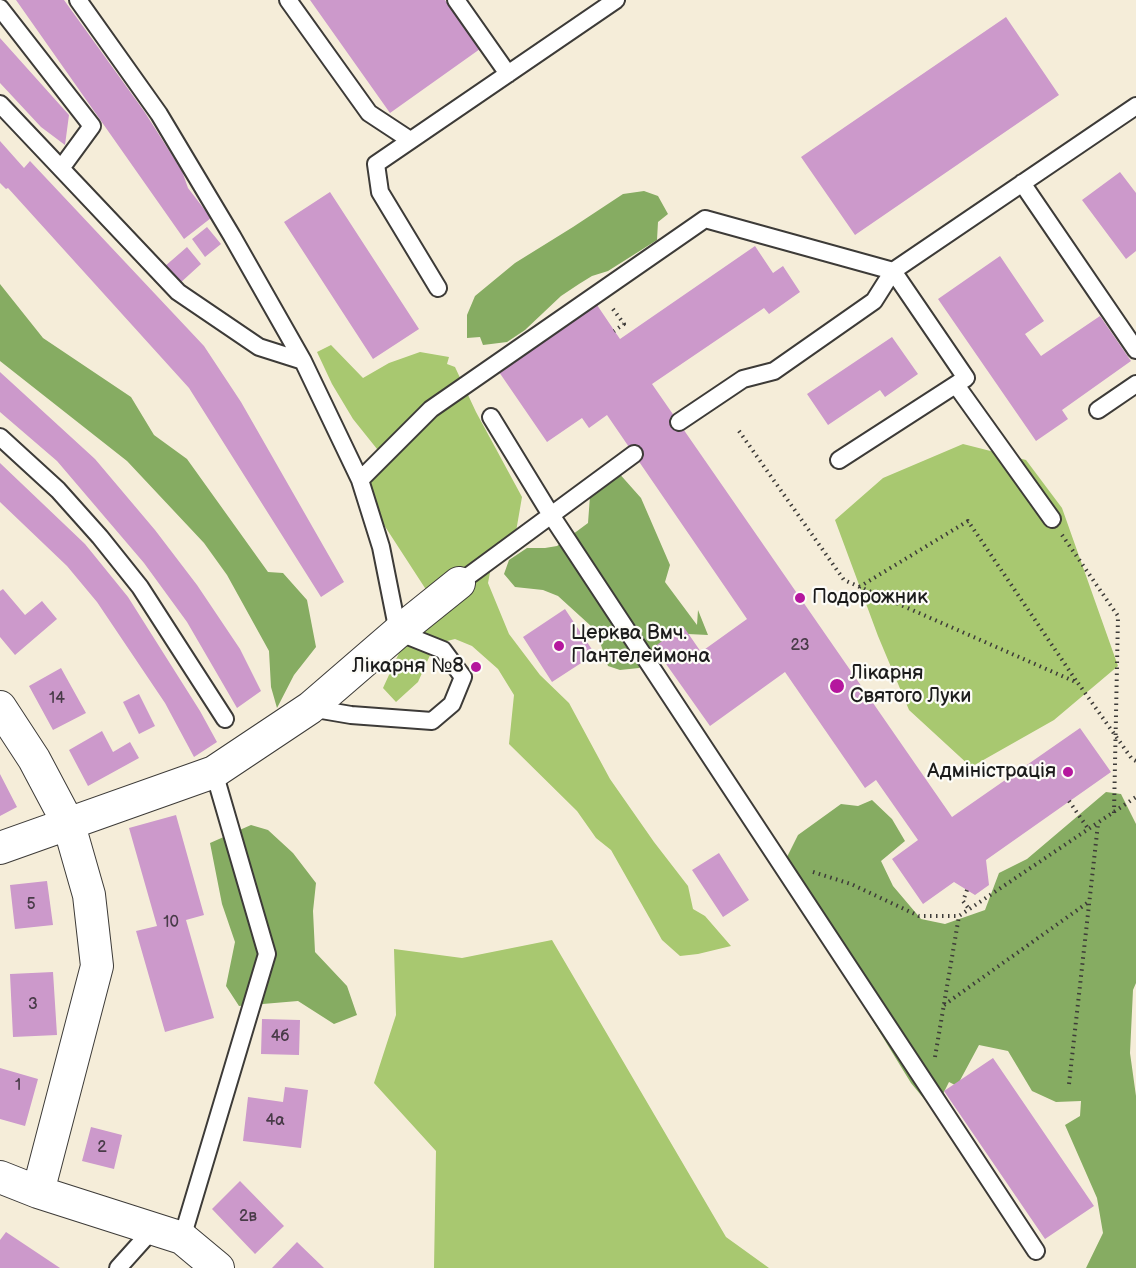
<!DOCTYPE html>
<html>
<head>
<meta charset="utf-8">
<style>
  body { margin:0 }
  canvas { display:block; background:#f5edd9 }
</style>
</head>
<body>
<canvas width="1136" height="1268"></canvas>
<script>
const g = document.querySelector('canvas').getContext('2d');
g.lineJoin = 'round';
function fill(path, color) {
  g.fillStyle = color;
  g.fill(path, 'evenodd');
}
function shape(rows) {
  const path = new Path2D();
  for (const r of rows) {
    path.moveTo(r[0], r[1]);
    for (let i = 2; i < r.length; i += 2) path.lineTo(r[i], r[i + 1]);
  }
  return path;
}
function strokePath(path, color, width, dash) {
  g.strokeStyle = color;
  g.lineWidth = width;
  g.lineCap = dash ? 'butt' : 'round';
  g.setLineDash(dash || []);
  g.stroke(path);
}
function write(font, color, halo, rows, align = 'center') {
  g.font = font + ' "Balsamiq Sans",sans-serif';
  g.lineWidth = 4.5;
  g.setLineDash([]);
  g.textBaseline = 'middle';
  g.strokeStyle = halo;
  g.fillStyle = color;
  for (const [text, x, y, turn = 0] of rows) {
    g.save();
    g.translate(x, y);
    g.rotate((+turn || 0) * Math.PI / 180);
    g.textAlign = isNaN(turn) ? turn : align;
    if (halo) g.strokeText(text, 0, 0);
    g.fillText(text, 0, 0);
    g.restore();
  }
}
const green = shape([
  [331,345,363,378,389,363,420,352,449,357,447,364,455,367,476,412,522,497,513,549,491,567,488,583,509,634,540,675,569,703,610,779,654,842,688,886,693,909,705,916,731,946,698,954,680,956,662,940,611,850,596,838,577,811,509,744,514,695,498,669,472,646,455,639,435,644,418,682,396,702,383,688,410,629,436,605,373,508,368,483,385,459,353,419,332,384,317,352],
  [963,444,1026,460,1062,508,1118,666,1054,720,971,767,909,710,878,636,835,520,883,478],
  [552,940,726,1237,769,1268,434,1268,436,1151,374,1083,396,1015,394,949,462,958]
]);
const forest = shape([
  [644,191,658,196,668,214,658,222,657,240,608,271,592,276,579,284,561,296,525,330,507,342,483,345,480,337,467,338,467,315,475,296,515,263,573,227,623,194],
  [0,284,43,338,131,397,154,435,187,459,268,572,283,573,307,600,316,647,294,675,277,708,271,687,269,651,227,575,204,543,127,461,0,361],
  [617,471,641,498,670,565,665,582,697,625,698,610,708,635,688,634,659,649,639,668,620,670,608,666,601,645,591,626,558,596,543,590,515,587,504,574,509,560,527,548,545,548,557,546,588,523,590,496],
  [1106,792,1121,794,1136,824,1136,983,1133,990,1130,1053,1136,1096,1136,1268,1086,1268,1103,1233,1097,1198,1065,1125,1080,1116,1081,1101,1056,1102,1032,1091,1008,1051,979,1045,957,1086,949,1082,936,1108,938,1116,911,1083,786,880,786,859,798,835,841,804,858,806,872,800,892,819,905,841,881,861,893,886,921,919,945,924,985,910,999,873,1027,859],
  [251,825,268,830,293,853,316,883,313,911,315,952,347,986,357,1015,334,1024,298,1001,239,1006,226,986,235,942,222,904,210,843]
]);
const building = shape([
  [16,0,64,0,144,111,182,171,188,188,211,218,184,239],
  [310,0,445,0,480,49,390,113],
  [1006,17,1059,95,855,235,801,157],
  [0,38,69,115,65,145,41,127,0,83],
  [0,141,24,168,30,161,204,346,241,402,344,582,321,597,189,388,8,188,6,189,0,183],
  [1120,172,1136,193,1136,251,1126,259,1082,200],
  [330,192,419,329,373,359,284,222],
  [207,227,221,244,205,257,192,239],
  [755,246,773,273,783,266,800,292,769,314,764,308,652,384,952,817,1080,728,1111,772,986,860,989,885,975,895,954,882,923,904,892,859,918,840,876,780,865,788,785,672,710,726,654,647,683,626,701,652,747,619,607,415,589,428,582,418,547,442,499,372,597,305,620,339],
  [187,247,201,264,179,284,164,267],
  [1000,256,1044,321,1025,334,1041,356,1100,316,1131,361,1062,410,1068,419,1036,441,938,299],
  [892,337,918,374,885,397,880,390,828,425,807,394],
  [0,372,95,459,155,530,197,585,240,649,261,691,237,708,187,622,144,563,57,461,0,412],
  [0,463,85,544,128,597,200,711,217,742,194,757,165,703,97,602,67,566,0,502],
  [3,589,25,615,42,601,57,619,15,655,0,637,0,591],
  [565,609,595,654,552,682,523,637],
  [61,668,86,713,53,730,29,686],
  [139,694,155,726,139,734,123,702],
  [102,731,113,752,130,742,139,758,88,786,69,750],
  [0,774,17,807,0,816],
  [176,815,204,915,186,920,214,1018,165,1032,136,931,157,926,129,828],
  [719,853,749,900,723,917,692,870],
  [47,881,53,925,15,929,10,885],
  [53,972,57,1035,13,1037,10,974],
  [262,1019,300,1020,299,1055,261,1054],
  [993,1058,1094,1206,1045,1239,944,1091],
  [0,1068,38,1079,25,1126,0,1119],
  [285,1087,308,1090,301,1148,243,1141,248,1097,283,1102],
  [91,1127,122,1135,114,1169,82,1161],
  [240,1181,284,1226,255,1254,212,1209],
  [6,1232,60,1268,0,1268,0,1240],
  [297,1242,324,1268,272,1268]
]);
const path = shape([
  [613,309,624,324,614,331],
  [739,431,844,580,1078,683,1132,759,1136,761],
  [1062,535,1118,616,1114,813],
  [859,587,968,521,1077,682],
  [1069,801,1089,830],
  [813,872,851,884,919,916,959,916,1136,797],
  [967,890,963,901,969,909],
  [944,1005,1090,901],
  [935,1057,959,916],
  [1069,1084,1098,824]
]);
const lane = shape([
  [78,0,159,114,232,236,303,361,360,480,381,547,398,632,443,650,463,677,452,704,432,721,351,715,310,708],
  [288,0,369,113,410,140],
  [456,0,508,74],
  [0,8,92,126,62,167],
  [0,104,178,292,259,347,303,361],
  [1022,183,1136,350],
  [438,288,380,192,376,164,616,0],
  [956,385,1052,519],
  [1098,410,1136,384],
  [491,417,551,515,1036,1251],
  [679,422,743,379,774,371,874,301,893,271,1136,106],
  [0,437,58,490,100,537,140,587,225,719],
  [360,480,431,409,705,219,893,271,966,378,839,460],
  [459,583,634,454],
  [182,1238,267,954,214,772],
  [118,1268,153,1229]
]);
const street = shape([
  [0,707,34,759,69,825,89,895,97,966,38,1192],
  [0,848,214,772,310,708,398,632,459,583],
  [0,1177,38,1192,182,1238,218,1268]
]);
const markers = [
  [800,598,6,"#b5179e"],
  [559,646,6,"#b5179e"],
  [476,667,6,"#b5179e"],
  [837,686,8,"#b5179e"],
  [1068,772,6,"#b5179e"]
];
const numberNames = [
  ["23",800,646],
  ["14",57,699],
  ["5",31,905],
  ["10",171,923],
  ["3",33,1005],
  ["4б",280,1037],
  ["1",18,1086],
  ["4а",275,1121],
  ["2",102,1148],
  ["2в",248,1217]
];
const poiNames = [
  ["Подорожник",812,598],
  ["Церква Вмч.",571,634],
  ["Пантелеймона",571,657],
  ["Лікарня №8",464,667,"right"],
  ["Лікарня",850,674],
  ["Святого Луки",850,697],
  ["Адміністрація",1056,772,"right"]
];
fill(green, '#a8c870');
fill(forest, '#86ac62');
fill(building, '#cc99cb');
strokePath(lane, '#3d3b38', 20);
strokePath(street, '#3d3b38', 34);
strokePath(path, '#3d3b38', 4, [1.5, 4.5]);
strokePath(lane, '#fff', 16);
strokePath(street, '#fff', 32);
for (const [x, y, r, color] of markers) {
  const dot = new Path2D();
  dot.arc(x, y, r, 0, 2 * Math.PI);
  g.fillStyle = color;
  g.fill(dot);
  strokePath(dot, '#fdfcf7', 2);
}
write('16px', '#483b48', null, numberNames);
write('20px', '#1c1c1c', '#fdfcf7', poiNames, 'left');
</script>
</body>
</html>
